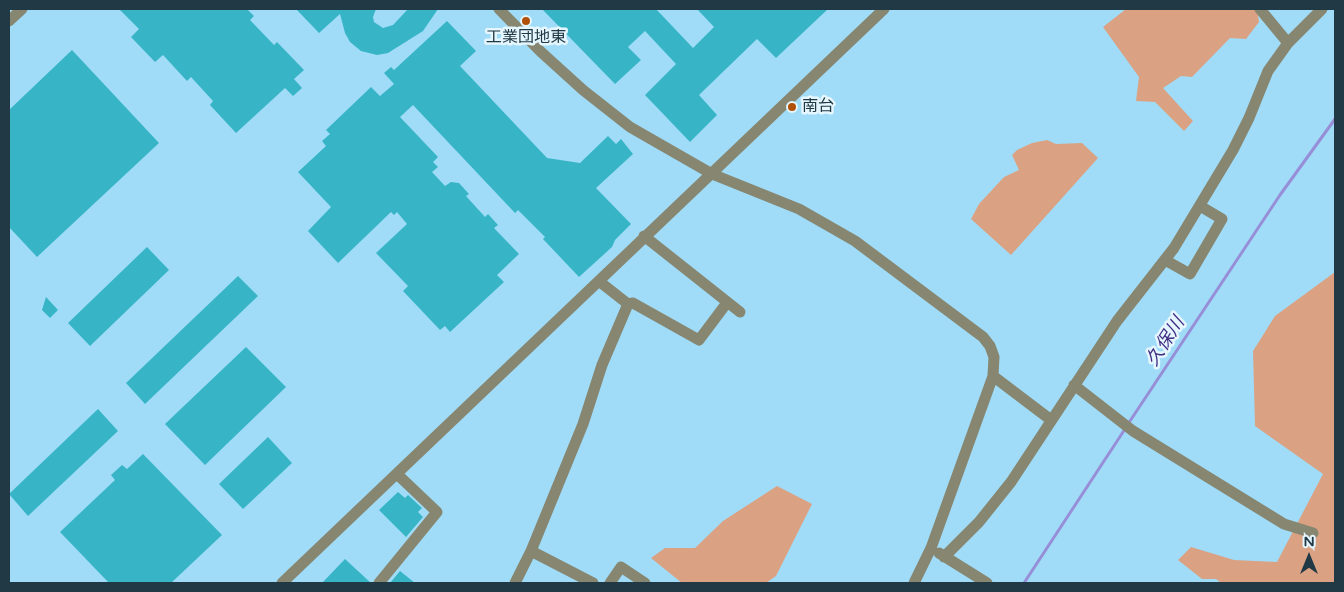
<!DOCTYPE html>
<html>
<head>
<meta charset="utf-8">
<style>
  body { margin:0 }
  #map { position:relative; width:1344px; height:592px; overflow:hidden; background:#a0dcf8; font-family:"Varela Round",sans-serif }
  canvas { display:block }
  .frame { position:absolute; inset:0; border:10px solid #213944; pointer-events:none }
  .north { position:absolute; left:1284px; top:532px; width:50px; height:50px; -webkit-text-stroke:4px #e5f6ff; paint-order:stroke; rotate:0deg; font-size:14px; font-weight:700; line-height:20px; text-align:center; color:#213944 }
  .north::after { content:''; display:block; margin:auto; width:18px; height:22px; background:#213944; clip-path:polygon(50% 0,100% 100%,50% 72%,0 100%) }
</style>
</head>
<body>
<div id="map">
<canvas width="1344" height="592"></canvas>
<div class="frame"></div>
<div class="north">N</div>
</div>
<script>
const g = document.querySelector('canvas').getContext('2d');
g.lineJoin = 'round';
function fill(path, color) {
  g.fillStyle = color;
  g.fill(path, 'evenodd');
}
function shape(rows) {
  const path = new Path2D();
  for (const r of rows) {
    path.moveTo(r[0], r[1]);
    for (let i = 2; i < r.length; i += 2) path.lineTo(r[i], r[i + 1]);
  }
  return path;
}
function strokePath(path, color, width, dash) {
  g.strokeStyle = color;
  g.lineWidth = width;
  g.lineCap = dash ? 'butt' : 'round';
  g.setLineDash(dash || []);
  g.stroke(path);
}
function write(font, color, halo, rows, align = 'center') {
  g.font = font + ' "Varela Round","Noto Sans JP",sans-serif';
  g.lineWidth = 5;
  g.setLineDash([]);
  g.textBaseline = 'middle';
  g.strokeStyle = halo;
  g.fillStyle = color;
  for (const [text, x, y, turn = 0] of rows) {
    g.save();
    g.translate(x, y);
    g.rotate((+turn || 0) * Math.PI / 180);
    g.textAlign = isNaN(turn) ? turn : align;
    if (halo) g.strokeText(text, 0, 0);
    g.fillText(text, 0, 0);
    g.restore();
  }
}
const green = shape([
  [1126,9,1257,9,1259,22,1246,39,1230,38,1192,77,1181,76,1163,88,1193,121,1184,131,1155,102,1136,101,1139,77,1103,27],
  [1047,140,1056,144,1082,143,1098,158,1011,255,971,219,979,204,1004,177,1019,170,1012,155,1017,150,1032,143],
  [1335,272,1335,583,1221,583,1216,579,1202,579,1178,560,1191,547,1234,560,1277,562,1323,474,1255,426,1253,351,1275,316],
  [777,486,812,504,776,576,766,583,682,583,651,558,665,548,695,548,723,521]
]);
const stream = shape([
  [1128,424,1280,195,1335,119],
  [1024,583,1125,429]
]);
const building = shape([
  [119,9,247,9,254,16,250,20,274,45,277,42,304,70,294,79,302,88,293,96,285,88,236,133,210,105,213,101,191,77,187,81,163,55,155,62,131,37,139,29],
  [296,9,376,9,373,17,374,22,383,28,393,25,408,9,438,9,423,31,388,53,377,55,361,51,350,42,345,33,340,14,319,33],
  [542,9,656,9,693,48,714,27,697,9,828,9,776,58,757,39,699,95,717,115,690,142,645,95,676,64,645,31,628,47,641,60,615,84],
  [447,21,476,51,460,66,547,158,580,163,608,136,616,144,621,139,633,154,596,188,631,224,615,240,612,247,579,277,543,239,545,237,518,210,515,213,413,105,400,117,438,157,433,162,438,167,432,172,445,186,451,182,459,183,469,194,466,196,485,217,488,214,498,225,494,228,519,254,497,275,504,282,450,332,445,326,440,330,403,291,408,286,376,253,407,224,397,212,394,215,391,212,338,263,308,231,331,207,298,172,326,146,322,141,330,134,326,130,371,87,380,96,394,84,384,73,391,67,394,70],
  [72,50,159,143,37,257,9,227,9,110],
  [147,247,169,270,90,346,68,323],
  [238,276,258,296,145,404,126,383],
  [46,297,58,310,50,318,42,310],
  [246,347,286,387,205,465,165,424],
  [98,409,118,431,28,516,9,494],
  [268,437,292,463,243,509,219,484],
  [143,454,222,535,171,583,109,583,60,532,115,480,111,475,122,465,127,469],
  [398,492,405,498,408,495,422,508,418,512,423,517,406,537,379,510],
  [345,559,371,583,322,583],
  [400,571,415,583,390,583]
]);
const minor = shape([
  [499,9,540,51,583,90,630,127,712,174,799,209,855,241,983,337,990,346,994,357,993,376,931,548,914,583],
  [1260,9,1288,43],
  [9,21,22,9],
  [644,236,740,312],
  [1165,260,1190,274,1222,219,1200,206],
  [628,304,633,303,699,340,726,304],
  [993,376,1051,420],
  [1074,385,1133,431,1284,524,1313,533],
  [531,551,593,583],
  [939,553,987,583],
  [944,557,979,522,1011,482,1117,321,1174,248,1233,150,1249,118,1268,71,1288,43,1322,9],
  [282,583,884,9],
  [379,583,437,512,397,474],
  [515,583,531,551,583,424,602,365,628,304,600,282],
  [610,583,621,567,645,583]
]);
const markers = [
  [526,21,5,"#b15108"],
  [792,107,5,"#b15108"]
];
const poiNames = [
  ["工業団地東",526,38],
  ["南台",802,107,"left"]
];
const waterNames = [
  ["久保川",1166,342,-57]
];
fill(green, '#dba183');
strokePath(stream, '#978ed8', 3);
fill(building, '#37b5c7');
strokePath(minor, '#878771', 11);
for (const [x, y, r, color] of markers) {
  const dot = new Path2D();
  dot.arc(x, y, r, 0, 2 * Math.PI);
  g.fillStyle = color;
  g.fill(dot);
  strokePath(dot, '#e5f6ff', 2);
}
write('16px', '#213944', '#e5f6ff', poiNames);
write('italic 18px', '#412d84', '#e5f6ff', waterNames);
</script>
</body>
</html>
